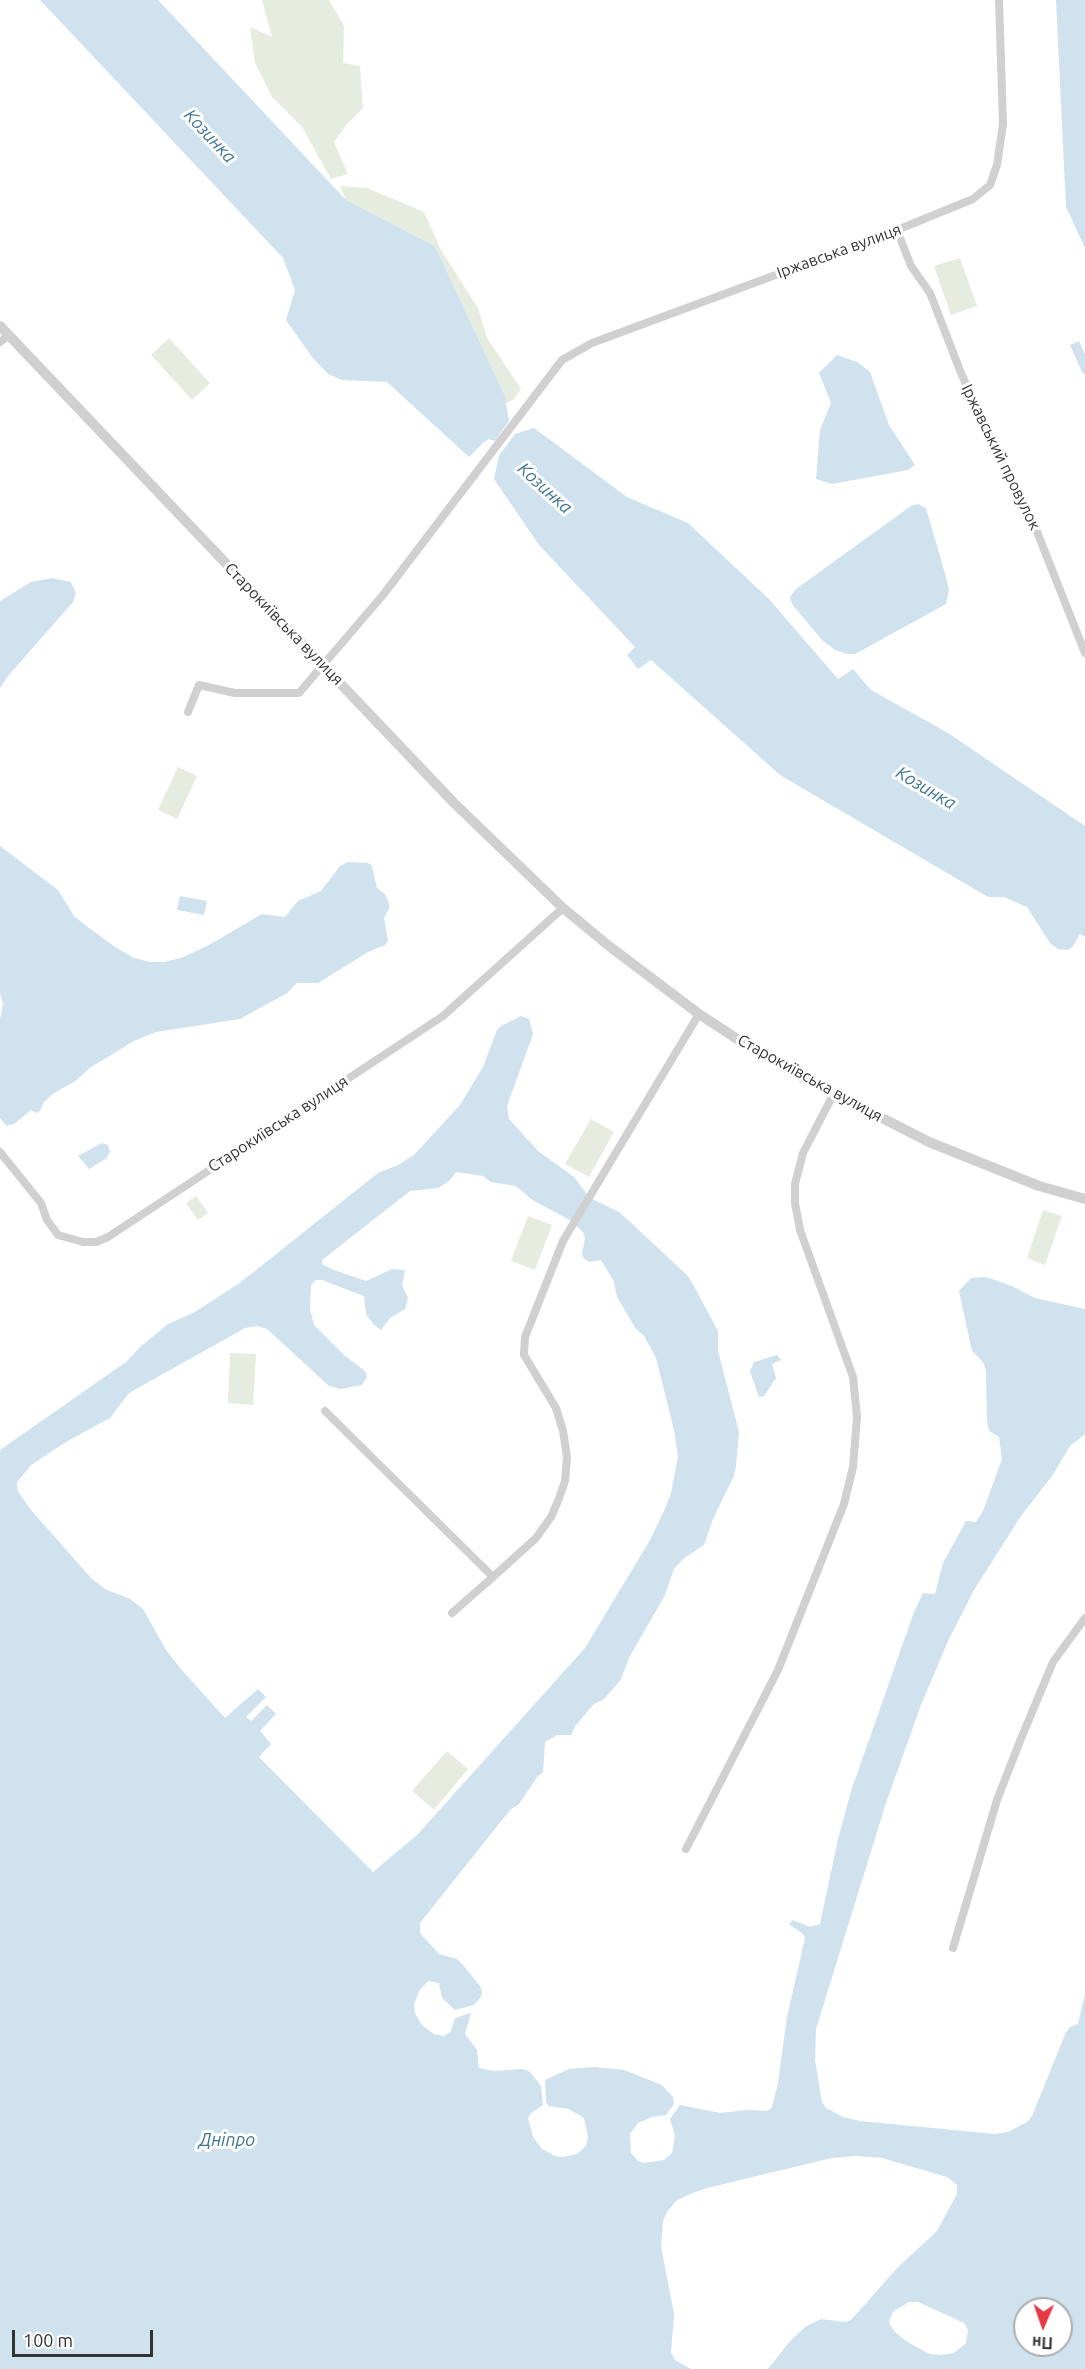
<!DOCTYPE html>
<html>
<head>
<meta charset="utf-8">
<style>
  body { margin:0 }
  #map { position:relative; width:1085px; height:2369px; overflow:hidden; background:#fff; font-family:Ubuntu,sans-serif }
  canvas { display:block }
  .north { position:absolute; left:1013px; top:2297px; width:60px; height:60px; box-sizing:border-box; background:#fff; border:2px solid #adadad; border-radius:50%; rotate:182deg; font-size:16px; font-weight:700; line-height:24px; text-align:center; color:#333 }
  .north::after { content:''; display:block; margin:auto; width:21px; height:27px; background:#e63946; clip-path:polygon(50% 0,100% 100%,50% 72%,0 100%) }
  .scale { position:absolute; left:12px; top:2330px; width:141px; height:27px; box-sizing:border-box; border:3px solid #333; border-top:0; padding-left:8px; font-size:18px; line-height:21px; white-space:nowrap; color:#333; -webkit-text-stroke:4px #fff; paint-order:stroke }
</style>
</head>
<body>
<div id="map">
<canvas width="1085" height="2369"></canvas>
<div class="north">Пн</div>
<div class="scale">100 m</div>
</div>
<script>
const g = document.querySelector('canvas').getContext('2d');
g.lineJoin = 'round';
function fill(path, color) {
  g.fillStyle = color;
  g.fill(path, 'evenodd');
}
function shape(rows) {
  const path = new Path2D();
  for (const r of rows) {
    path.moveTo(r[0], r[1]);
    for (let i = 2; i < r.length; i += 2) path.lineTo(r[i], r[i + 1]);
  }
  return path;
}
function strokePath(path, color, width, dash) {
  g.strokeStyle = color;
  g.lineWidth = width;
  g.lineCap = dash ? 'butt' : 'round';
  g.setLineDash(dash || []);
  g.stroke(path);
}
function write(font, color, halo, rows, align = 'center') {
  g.font = font + ' Ubuntu,sans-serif';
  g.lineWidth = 6;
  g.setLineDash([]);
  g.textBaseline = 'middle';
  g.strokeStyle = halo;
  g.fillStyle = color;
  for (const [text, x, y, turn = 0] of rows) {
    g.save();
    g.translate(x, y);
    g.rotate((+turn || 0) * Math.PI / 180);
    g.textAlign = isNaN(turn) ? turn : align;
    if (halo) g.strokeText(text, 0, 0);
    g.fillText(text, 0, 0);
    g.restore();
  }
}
const green = shape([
  [262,0,329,0,344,26,343,63,360,66,363,108,346,125,334,142,348,174,331,179,302,127,272,97,255,63,250,27,272,37],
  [340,186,367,188,424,212,441,250,478,308,487,338,521,389,514,399,502,406,505,396,435,246,346,200],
  [960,258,977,306,951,315,934,266],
  [169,338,210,383,192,400,151,355],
  [178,767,197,776,177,819,158,810],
  [591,1119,614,1132,589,1177,565,1164],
  [196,1196,208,1213,198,1220,186,1203],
  [1043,1210,1062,1216,1045,1265,1027,1258],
  [528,1216,552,1225,535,1270,511,1261],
  [230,1353,256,1354,253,1405,228,1403],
  [447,1751,468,1769,434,1810,412,1791]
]);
const water = shape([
  [40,0,158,0,346,200,435,246,505,396,509,421,495,441,489,439,484,442,469,457,387,382,342,380,328,374,312,357,286,320,295,290,283,258],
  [1056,0,1085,0,1085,248,1066,207],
  [1079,341,1085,354,1085,373,1083,374,1070,345],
  [837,355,857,362,870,372,889,425,915,465,908,470,832,484,816,479,820,430,831,403,819,373],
  [534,428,627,497,688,523,769,599,838,679,853,669,871,690,948,733,1085,826,1085,937,1080,934,1073,946,1068,950,1058,949,1050,943,1027,907,1004,897,988,897,780,775,651,660,638,669,627,655,635,647,539,545,494,479,499,456,515,434],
  [918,504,926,508,946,577,949,590,946,604,855,654,847,654,835,650,822,640,792,604,790,597,796,589,911,506],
  [52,578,71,582,76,593,73,602,8,676,0,688,0,601,31,582],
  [0,846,58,890,74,916,85,925,115,947,134,958,150,962,164,962,181,958,209,945,262,914,285,917,298,901,321,891,340,866,348,862,368,863,372,866,377,888,385,894,389,904,389,909,384,918,388,941,385,945,368,952,318,983,297,983,287,993,240,1019,156,1032,134,1041,91,1067,74,1082,54,1093,44,1102,40,1111,37,1113,31,1110,14,1124,6,1126,0,1118,0,1019,3,1004,0,993],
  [180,896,207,901,204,915,177,910],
  [521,1016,529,1019,533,1034,507,1106,509,1119,538,1151,574,1177,590,1198,619,1212,629,1221,688,1276,694,1286,718,1331,718,1351,739,1432,736,1466,734,1476,713,1519,704,1545,684,1558,674,1569,665,1595,630,1656,620,1681,603,1700,594,1704,575,1726,571,1735,557,1735,545,1742,543,1772,537,1777,519,1804,510,1810,420,1923,420,1933,439,1954,457,1959,463,1965,480,1986,482,1992,481,1997,474,2005,455,2010,442,1998,439,1983,428,1981,419,1991,414,2005,415,2013,421,2024,427,2029,434,2034,444,2036,451,2031,455,2018,471,2013,465,2034,477,2050,479,2068,494,2071,523,2069,530,2072,541,2086,543,2105,531,2113,528,2118,533,2137,542,2149,555,2156,562,2157,577,2154,586,2146,588,2137,584,2118,569,2109,548,2106,546,2101,545,2080,569,2069,595,2067,624,2070,662,2085,673,2097,674,2104,666,2115,652,2117,638,2123,630,2134,631,2153,638,2161,644,2163,664,2160,672,2153,675,2136,670,2119,680,2105,720,2113,747,2110,768,2111,772,2107,778,2083,787,2017,805,1938,803,1934,789,1924,793,1920,810,1927,820,1924,838,1839,851,1791,914,1612,923,1593,935,1594,943,1563,966,1521,976,1522,983,1511,1002,1459,999,1437,989,1431,987,1421,986,1370,983,1362,972,1351,959,1291,971,1278,986,1277,1012,1286,1035,1298,1085,1309,1085,1434,1070,1446,1052,1476,1021,1516,974,1590,948,1641,921,1705,886,1803,816,2029,815,2060,822,2102,826,2108,843,2117,860,2121,995,2134,1008,2132,1027,2122,1032,2116,1066,2032,1070,2027,1078,2024,1085,1994,1085,2369,768,2369,790,2341,805,2327,821,2319,845,2322,851,2320,899,2266,937,2231,957,2194,957,2185,947,2177,882,2158,857,2156,832,2158,707,2188,690,2194,676,2201,667,2212,663,2221,661,2246,674,2314,671,2352,675,2360,691,2369,0,2369,0,1450,126,1362,140,1347,168,1324,195,1312,241,1282,378,1173,398,1165,414,1155,460,1105,483,1067,497,1030,501,1026],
  [456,1172,483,1176,491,1182,516,1186,531,1199,571,1221,583,1232,585,1238,582,1254,584,1259,589,1262,601,1260,614,1282,617,1297,636,1329,644,1336,656,1358,674,1430,678,1457,671,1493,664,1511,650,1540,585,1648,418,1834,373,1872,259,1757,271,1744,260,1731,276,1714,267,1705,251,1721,246,1717,266,1697,258,1689,225,1718,181,1669,166,1650,143,1609,130,1599,105,1589,91,1578,31,1510,17,1490,17,1482,31,1465,66,1442,110,1418,129,1393,245,1328,257,1326,267,1329,329,1386,341,1389,362,1385,367,1377,365,1371,344,1355,314,1325,310,1309,311,1285,316,1280,322,1280,364,1296,366,1314,373,1324,381,1330,390,1318,405,1309,408,1298,402,1285,405,1270,392,1269,366,1281,334,1270,323,1265,322,1260,410,1191,438,1188,449,1181],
  [909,2302,918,2302,964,2323,968,2330,966,2343,954,2353,940,2355,930,2354,909,2343,896,2333,890,2325,889,2320,894,2311],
  [1025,2309,1061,2309,1061,2345,1025,2345],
  [102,1143,108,1145,110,1151,107,1158,89,1169,78,1156],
  [777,1355,781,1360,772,1364,776,1378,764,1396,759,1397,750,1371,754,1362]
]);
const minor = shape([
  [897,230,911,266,930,293,961,373,997,453,1030,514,1085,653],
  [0,342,8,336],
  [188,712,199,685,235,693,299,693,383,595,562,360,592,343,897,230,973,199,990,185,997,165,1003,124,999,0],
  [0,1152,41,1203,47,1220,58,1235,83,1242,96,1242,108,1237,443,1016,563,908],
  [325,1411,493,1577,536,1538,551,1517,558,1501,565,1481,567,1457,563,1431,556,1408,524,1355,525,1337,563,1241,699,1014],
  [452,1613,493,1577],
  [686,1849,778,1670,844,1504,853,1467,857,1417,853,1377,800,1230,795,1203,795,1184,803,1153,834,1093],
  [953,1948,997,1800,1020,1741,1053,1662,1085,1618]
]);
const tertiary = shape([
  [0,326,454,803,563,908,609,946,699,1014,751,1048,802,1077,929,1142,1039,1186,1085,1199]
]);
const streetNames = [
  ["Іржавська вулиця",839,251,-20],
  ["Іржавський провулок",1001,457,64],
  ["Старокиївська вулиця",284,624,46],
  ["Старокиївська вулиця",810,1078,29],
  ["Старокиївська вулиця",278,1124,-33]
];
const waterNames = [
  ["Козинка",210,136,47],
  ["Козинка",545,488,42],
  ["Козинка",926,788,31],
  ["Дніпро",227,2140]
];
fill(green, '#e6ecdf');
fill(water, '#cfe2ee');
strokePath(minor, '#d0d0d0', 8);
strokePath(tertiary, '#d0d0d0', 10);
write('16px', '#333', '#fff', streetNames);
write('italic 18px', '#3f7597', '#fff', waterNames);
</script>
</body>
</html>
